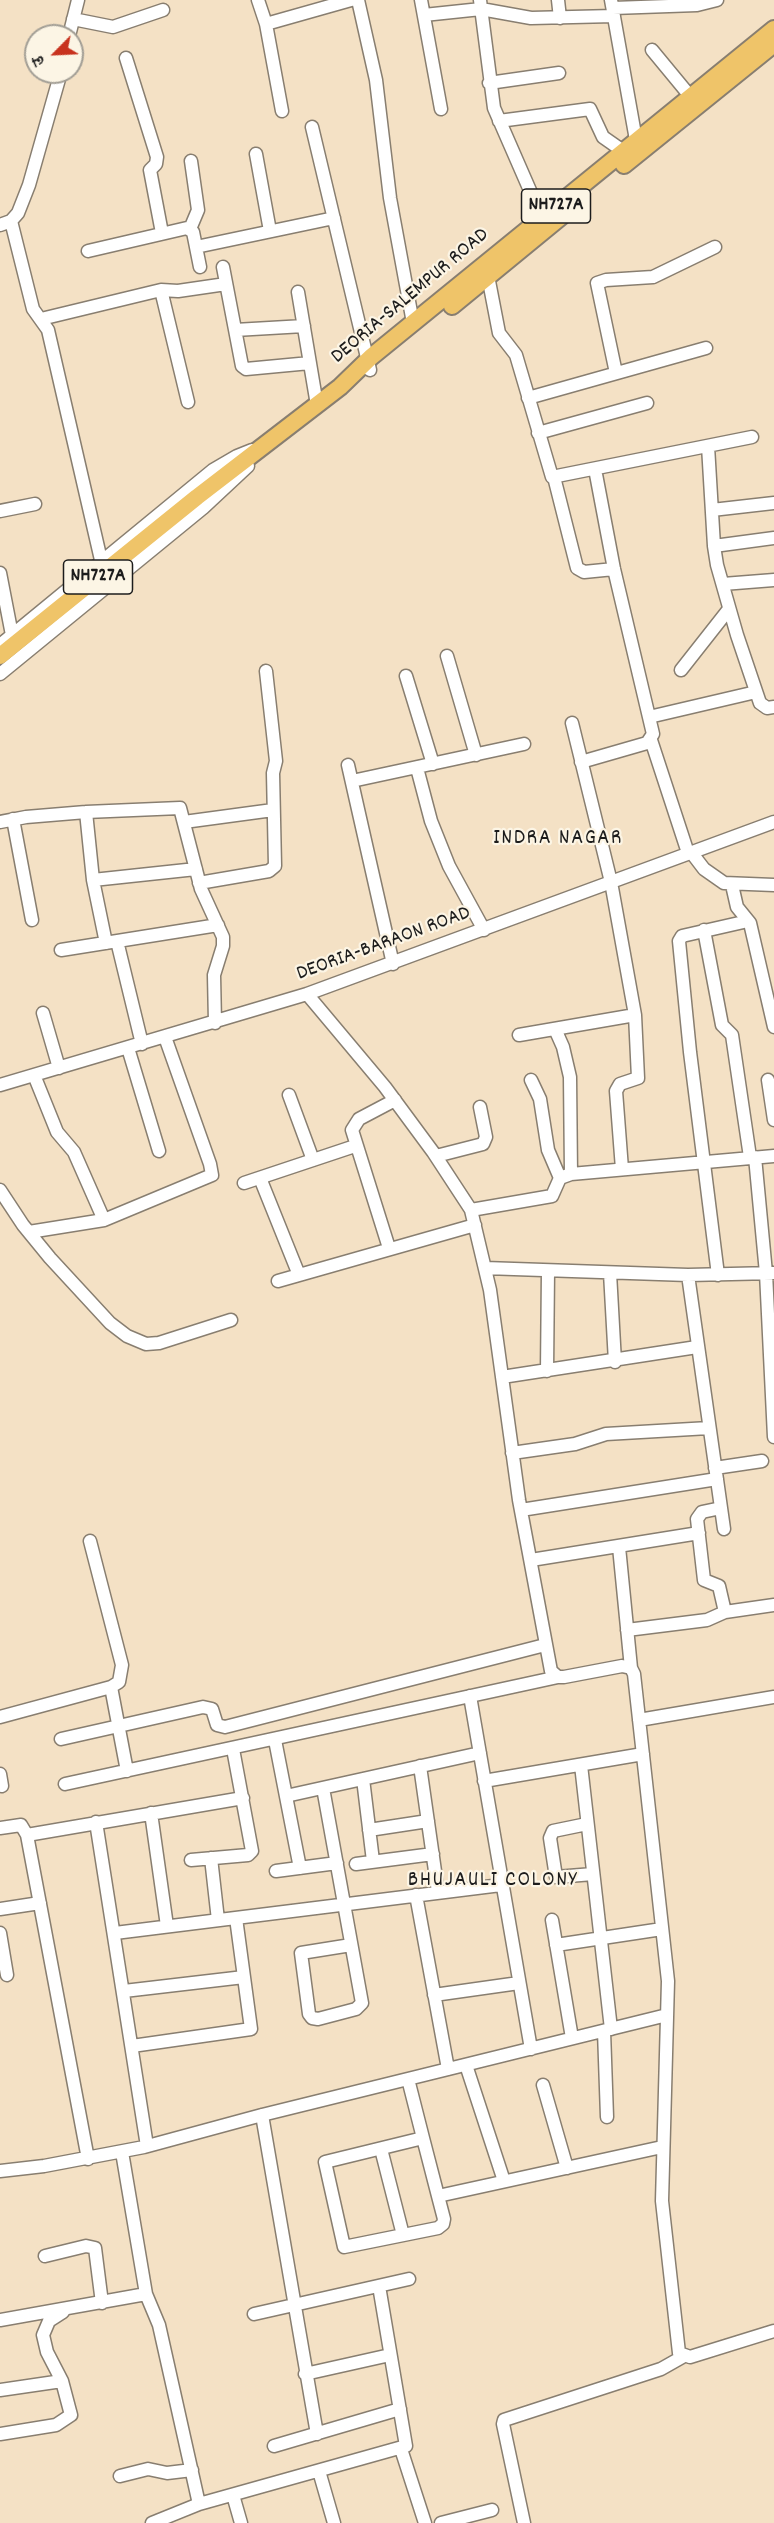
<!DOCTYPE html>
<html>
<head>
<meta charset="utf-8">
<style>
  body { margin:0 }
  #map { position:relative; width:774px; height:2523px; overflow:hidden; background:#f4e1c5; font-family:Dekko,"Playpen Sans Deva",sans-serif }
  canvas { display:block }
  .north { position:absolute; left:24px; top:24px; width:60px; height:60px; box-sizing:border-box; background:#fcf5e5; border:2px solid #a29e95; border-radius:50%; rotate:246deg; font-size:16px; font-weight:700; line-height:24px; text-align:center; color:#1c1c1c }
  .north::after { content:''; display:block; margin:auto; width:21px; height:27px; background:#c8321e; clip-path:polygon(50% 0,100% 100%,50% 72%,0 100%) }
</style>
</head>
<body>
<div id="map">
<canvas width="774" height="2523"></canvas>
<div class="north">उ</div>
</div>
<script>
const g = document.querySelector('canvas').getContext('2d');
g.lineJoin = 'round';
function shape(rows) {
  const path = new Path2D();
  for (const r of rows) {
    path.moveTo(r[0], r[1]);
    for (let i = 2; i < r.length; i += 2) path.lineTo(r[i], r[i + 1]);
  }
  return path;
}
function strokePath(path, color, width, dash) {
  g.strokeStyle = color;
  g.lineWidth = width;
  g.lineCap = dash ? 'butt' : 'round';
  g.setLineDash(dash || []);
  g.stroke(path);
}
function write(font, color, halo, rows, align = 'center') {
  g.font = font + ' Dekko,sans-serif';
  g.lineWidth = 4.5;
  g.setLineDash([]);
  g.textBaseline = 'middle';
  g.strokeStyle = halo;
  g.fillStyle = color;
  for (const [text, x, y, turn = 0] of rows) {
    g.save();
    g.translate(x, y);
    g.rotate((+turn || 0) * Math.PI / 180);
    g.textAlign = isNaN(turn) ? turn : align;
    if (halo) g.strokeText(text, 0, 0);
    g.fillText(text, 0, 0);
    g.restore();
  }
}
const minor = shape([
  [258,0,266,24,282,111],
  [358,0,376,80,390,198,413,323],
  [421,0,441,109],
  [480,0,494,108,542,218],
  [558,0,560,18],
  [611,0,636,140],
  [613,8,697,5,717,0],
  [424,15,481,9,531,18,614,16],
  [73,19,113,27,163,10],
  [266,24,351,0],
  [69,36,78,0],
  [652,50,690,96],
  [126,58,157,157,156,164,150,170,162,233],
  [489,83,559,73],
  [499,121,590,109,603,137,623,151],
  [312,127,370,370],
  [256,154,270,231],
  [11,221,33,309,48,330,101,560],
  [0,225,11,221,18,213,29,185,61,72],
  [190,229,198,210,191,161],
  [196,247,334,218],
  [88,251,187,228,193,232,200,267],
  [223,267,242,366,246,369,310,363],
  [488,276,499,333,516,355,552,477,752,437],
  [161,290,188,402],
  [298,292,317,405],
  [41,319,161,290,178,291,226,284],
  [235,330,304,326],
  [616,373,597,283,606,280,653,277,715,247],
  [528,398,706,348],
  [538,433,647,403],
  [708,446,714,546,717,565,737,635,760,703,767,708,774,707],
  [554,477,577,568,584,572,614,569],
  [712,510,774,503],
  [0,511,35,504],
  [714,546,774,538],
  [0,573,12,635],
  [723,584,774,580],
  [0,645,213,470,237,456,252,450],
  [447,656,476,755],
  [681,670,729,609],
  [0,674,203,508,248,466],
  [406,676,433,764],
  [649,717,756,692],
  [572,723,611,882,635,1015,638,1078,620,1084,616,1091,622,1169],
  [651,740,688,853],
  [581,762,647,743,653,734,614,569,595,469],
  [348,765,393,964],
  [417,768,431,821,449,866,484,930],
  [352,781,524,744],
  [86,812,93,880,106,943],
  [13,819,32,920],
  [0,822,26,817,86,812,180,808,201,889,223,937,223,946,214,975,215,1023],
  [184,822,273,810],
  [691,852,704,869,724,883,774,885],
  [93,880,196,869],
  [199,883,269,871,275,866,273,773,276,761,266,671],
  [732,885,737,907,750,923,774,1027],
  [704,930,722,1025,732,1035,750,1157],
  [117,941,142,1044],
  [61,950,218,925],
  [307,994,385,1087,433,1152,471,1210,490,1290,519,1500,551,1671,558,1677,564,1677,622,1666,631,1668,634,1674,668,1981,662,2201,679,2353,690,2357,774,2331],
  [43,1013,59,1068],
  [555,1029,563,1047,570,1077,571,1174],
  [519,1035,635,1015],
  [128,1048,159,1151],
  [34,1075,57,1132,74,1152,104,1220],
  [531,1080,540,1099,548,1150,560,1178],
  [768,1080,774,1120],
  [0,1085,307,994,774,822],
  [289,1095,313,1160],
  [436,1156,483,1144,486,1137,480,1107],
  [755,1157,766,1273,774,1437],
  [260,1178,299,1275],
  [244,1183,355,1146],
  [0,1190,23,1225,50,1258,110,1323,127,1336,146,1344,159,1343,231,1320],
  [471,1210,552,1196,560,1178,571,1174,774,1156],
  [29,1232,104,1220,212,1175,210,1164,165,1037],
  [389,1248,352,1130,359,1119,395,1100],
  [485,1268,688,1275,774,1273],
  [610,1273,615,1362],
  [688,1275,724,1529],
  [718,1275,690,1052,679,941,682,936,748,921],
  [278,1281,475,1225],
  [547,1371,548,1271],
  [502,1377,697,1347],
  [512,1453,575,1444,606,1434,709,1428],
  [715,1468,762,1461],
  [721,1508,702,1512,697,1519,704,1580,719,1586,725,1612],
  [521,1510,717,1479],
  [619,1547,631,1668],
  [531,1560,699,1533],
  [627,1630,707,1620,725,1612,774,1605],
  [111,1687,127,1771],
  [470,1696,531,2049],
  [0,1717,111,1687,119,1682,122,1665,90,1541],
  [639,1720,774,1697],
  [61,1739,203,1707,212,1709,217,1725,225,1727,545,1645],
  [275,1740,300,1868],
  [581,1765,611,2029],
  [420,1766,438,1892],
  [0,1774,2,1786],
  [363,1779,373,1861],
  [484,1781,643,1754],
  [65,1784,558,1677],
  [323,1788,362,2003,356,2009,318,2019,312,2018,309,2014,301,1953,351,1945],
  [286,1796,480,1753],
  [151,1813,167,1926],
  [96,1822,147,2146],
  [587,1824,553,1831,550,1838,556,1877,593,1874],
  [0,1828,21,1825,27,1835,88,2159],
  [369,1830,428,1821],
  [27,1835,243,1798],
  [211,1858,218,1920],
  [191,1860,248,1855,252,1851,233,1749],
  [356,1864,433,1854],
  [276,1871,337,1863],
  [416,1895,448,2069],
  [0,1909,40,1903],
  [552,1920,572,2038],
  [0,1933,7,1975],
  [115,1933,501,1885],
  [556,1945,662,1929],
  [124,1991,244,1977],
  [434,1995,519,1983],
  [604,2031,607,2117],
  [132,2046,251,2029,236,1918],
  [466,2065,504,2181],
  [408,2079,423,2138,438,2196,444,2219,443,2224,438,2228,344,2247,325,2162,423,2138],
  [543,2085,567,2168],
  [262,2115,317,2434],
  [381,2149,403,2235],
  [0,2171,44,2166,144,2147,262,2115,667,2015],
  [438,2196,662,2147],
  [45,2256,86,2246,95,2248,102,2303],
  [146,2294,159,2325,199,2504],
  [254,2314,409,2279],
  [0,2320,146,2294,122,2152],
  [305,2374,390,2355],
  [0,2390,62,2381],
  [0,2434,56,2425,71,2415,62,2381,47,2352,43,2335,49,2321,63,2312],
  [274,2446,400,2409],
  [401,2449,425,2523],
  [319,2471,334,2523],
  [120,2476,148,2469,167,2473,192,2470],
  [233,2495,241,2523],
  [152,2523,199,2504,406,2446,379,2286],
  [441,2523,492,2510],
  [524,2523,503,2424,504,2420,661,2369,684,2356]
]);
const highway = shape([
  [624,165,774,44],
  [452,306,569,210],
  [0,656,197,497,340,387,371,357,774,29]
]);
const shields = [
  [556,206,69],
  [98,577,69]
];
const shieldNames = [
  ["NH727A",556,206],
  ["NH727A",98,577]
];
const streetNames = [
  ["DEORIA-SALEMPUR ROAD",411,297,-40],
  ["DEORIA-BARAON ROAD",384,945,-20]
];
const neighbourhoodNames = [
  ["INDRA NAGAR",558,840],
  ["BHUJAULI COLONY",493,1882]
];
strokePath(minor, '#887e70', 15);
strokePath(highway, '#887e70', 20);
strokePath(minor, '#fff', 12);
strokePath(highway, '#efc469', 16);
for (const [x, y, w] of shields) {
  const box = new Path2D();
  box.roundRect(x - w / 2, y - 17, w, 34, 4.5);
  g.fillStyle = '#fcf5e5';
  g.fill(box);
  strokePath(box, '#1c1c1c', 1.5);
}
write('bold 20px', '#1c1c1c', null, shieldNames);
write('21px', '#1c1c1c', '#fcf5e5', streetNames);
g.letterSpacing = '1.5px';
write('22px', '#1c1c1c', '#fcf5e5', neighbourhoodNames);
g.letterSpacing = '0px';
</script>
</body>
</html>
